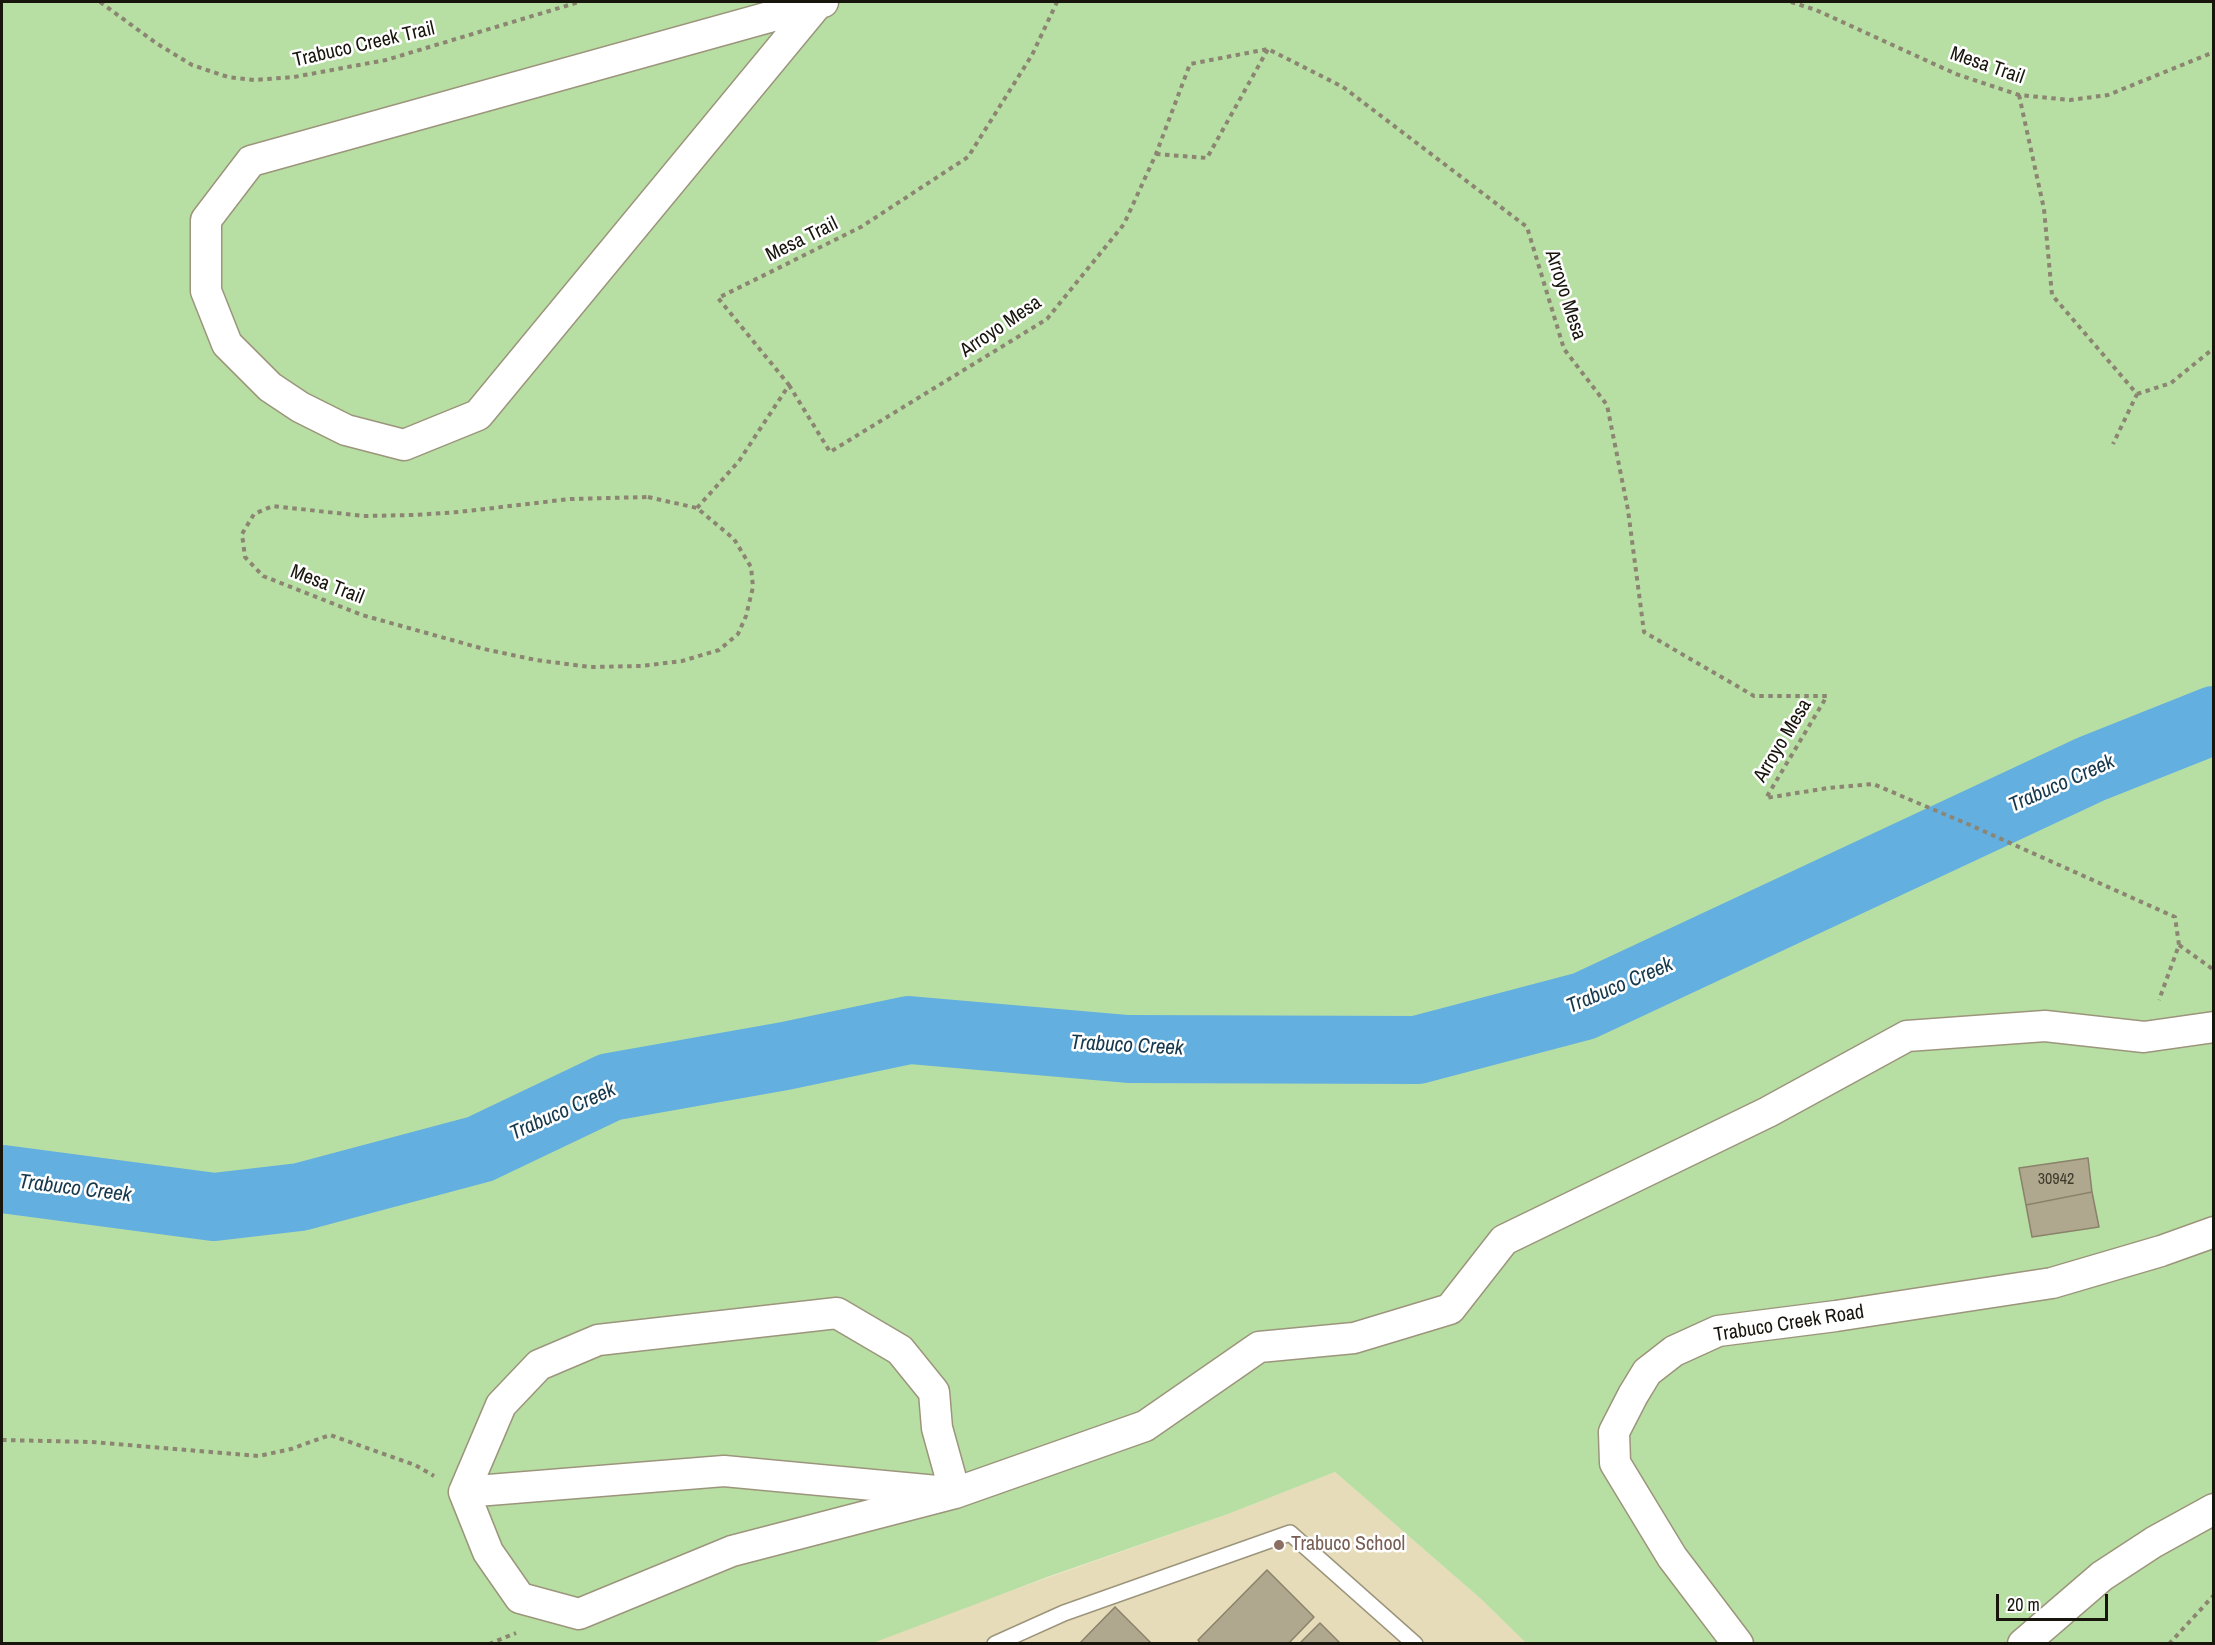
<!DOCTYPE html>
<html>
<head>
<meta charset="utf-8">
<style>
  body { margin:0 }
  #map { position:relative; width:2215px; height:1645px; overflow:hidden; background:#efe7cc; font-family:"Archivo Narrow",sans-serif }
  canvas { display:block }
  .frame { position:absolute; inset:0; border:3px solid #18150c; pointer-events:none }
  .scale { position:absolute; left:1996px; top:1594px; width:112px; height:27px; box-sizing:border-box; border:3px solid #18150c; border-top:0; padding-left:8px; font-size:18px; line-height:21px; white-space:nowrap; color:#18150c; -webkit-text-stroke:4px #fff; paint-order:stroke }
</style>
</head>
<body>
<div id="map">
<canvas width="2215" height="1645"></canvas>
<div class="frame"></div>
<div class="scale">20 m</div>
</div>
<script>
const g = document.querySelector('canvas').getContext('2d');
g.lineJoin = 'round';
function fill(path, color) {
  g.fillStyle = color;
  g.fill(path, 'evenodd');
}
function shape(rows) {
  const path = new Path2D();
  for (const r of rows) {
    path.moveTo(r[0], r[1]);
    for (let i = 2; i < r.length; i += 2) path.lineTo(r[i], r[i + 1]);
  }
  return path;
}
function strokePath(path, color, width, dash) {
  g.strokeStyle = color;
  g.lineWidth = width;
  g.lineCap = dash ? 'butt' : 'round';
  g.setLineDash(dash || []);
  g.stroke(path);
}
function write(font, color, halo, rows, align = 'center') {
  g.font = font + ' "Archivo Narrow",sans-serif';
  g.lineWidth = 5;
  g.setLineDash([]);
  g.textBaseline = 'middle';
  g.strokeStyle = halo;
  g.fillStyle = color;
  for (const [text, x, y, turn = 0] of rows) {
    g.save();
    g.translate(x, y);
    g.rotate((+turn || 0) * Math.PI / 180);
    g.textAlign = isNaN(turn) ? turn : align;
    if (halo) g.strokeText(text, 0, 0);
    g.fillText(text, 0, 0);
    g.restore();
  }
}
const built = shape([
  [1335,1472,1481,1599,1526,1643,861,1644,1228,1514]
]);
const green = shape([
  [2,2,2213,2,2213,1643,1526,1643,1481,1599,1335,1472,1228,1514,1050,1576,873,1643,2,1644]
]);
const river = shape([
  [2,1179,214,1207,300,1197,480,1149,610,1087,785,1056,909,1030,1128,1049,1417,1050,1584,1006,2091,769,2214,720]
]);
const building = shape([
  [2088,1158,2092,1192,2026,1205,2019,1168,2088,1158],
  [2092,1192,2099,1227,2032,1237,2026,1205,2092,1192],
  [1267,1570,1314,1617,1288,1644,1201,1644,1198,1640,1267,1570],
  [1115,1607,1152,1644,1079,1644,1115,1607],
  [1320,1623,1341,1644,1299,1644,1320,1623]
]);
const path = shape([
  [100,2,156,43,192,65,228,77,254,80,294,77,386,60,579,2],
  [1791,2,1816,10,1956,74,2019,95,2070,100,2108,95,2214,52],
  [2019,95,2044,209,2052,295,2137,394,2113,444],
  [1156,154,1207,158,1268,49],
  [789,385,830,452,1047,319,1124,224,1156,154,1190,64,1268,49,1343,87,1527,227,1564,349,1607,405,1628,510,1644,632,1754,696,1827,696,1766,798,1828,788,1873,784,1970,825,2175,917,2179,945,2159,1000],
  [2137,394,2171,383,2214,348],
  [648,497,697,508,734,539,751,567,753,587,746,616,738,634,719,650,682,661,641,666,590,667,536,660,484,649,362,615,263,576,245,557,242,534,254,514,273,506,363,516,414,515,459,512,570,499,648,497],
  [697,508,739,461,789,385,718,298,861,227,968,157,1032,55,1057,2],
  [2179,945,2214,970],
  [2,1440,92,1442,259,1456,291,1449,330,1435,415,1465,434,1476],
  [489,1644,516,1633],
  [2169,1644,2214,1595]
]);
const service = shape([
  [995,1644,1064,1613,1290,1533,1415,1644]
]);
const minor = shape([
  [819,2,478,415,404,445,346,430,300,407,270,387,227,344,206,291,206,220,251,161,823,2],
  [464,1492,724,1471,937,1491],
  [955,1493,937,1428,934,1392,900,1350,837,1313,598,1340,539,1365,501,1405,464,1492,488,1552,520,1598,579,1614,732,1551,955,1493,1145,1426,1259,1347,1354,1338,1450,1309,1504,1240,1768,1112,1907,1036,2045,1026,2144,1037,2214,1027],
  [1738,1644,1672,1557,1615,1463,1614,1432,1633,1395,1647,1372,1674,1351,1718,1331,1836,1316,2052,1283,2161,1251,2214,1232],
  [2023,1644,2102,1576,2154,1542,2214,1509]
]);
const markers = [
  [1279,1545,6,"#8d6e63"]
];
const numberNames = [
  ["30942",2056,1180]
];
const streetNames = [
  ["Trabuco Creek Trail",364,45,-13],
  ["Mesa Trail",1987,66,19],
  ["Mesa Trail",802,240,-26],
  ["Arroyo Mesa",1565,295,72],
  ["Arroyo Mesa",1001,327,-34],
  ["Mesa Trail",327,585,21],
  ["Arroyo Mesa",1783,741,-59],
  ["Trabuco Creek Road",1789,1324,-9]
];
const educationNames = [
  ["Trabuco School",1291,1545]
];
const waterNames = [
  ["Trabuco Creek",2062,784,-24],
  ["Trabuco Creek",1620,986,-23],
  ["Trabuco Creek",1127,1046,3],
  ["Trabuco Creek",563,1112,-24],
  ["Trabuco Creek",75,1189,7]
];
fill(built, '#e7dcba');
fill(green, '#b7dfa3');
strokePath(river, '#63afe0', 68);
fill(building, '#afa78e');
strokePath(building, '#8a826a', 1.5);
strokePath(service, '#9c957c', 18);
strokePath(minor, '#9c957c', 33);
strokePath(path, '#8b8572', 4, [4.5, 4.5]);
strokePath(service, '#fff', 15);
strokePath(minor, '#fff', 30);
for (const [x, y, r, color] of markers) {
  const dot = new Path2D();
  dot.arc(x, y, r, 0, 2 * Math.PI);
  g.fillStyle = color;
  g.fill(dot);
  strokePath(dot, '#fff', 2);
}
write('16px', '#3e3a2c', null, numberNames);
write('20px', '#18150c', '#fff', streetNames);
write('20px', '#785e54', '#fff', educationNames, 'left');
write('italic 21px', '#16384c', '#fff', waterNames);
</script>
</body>
</html>
